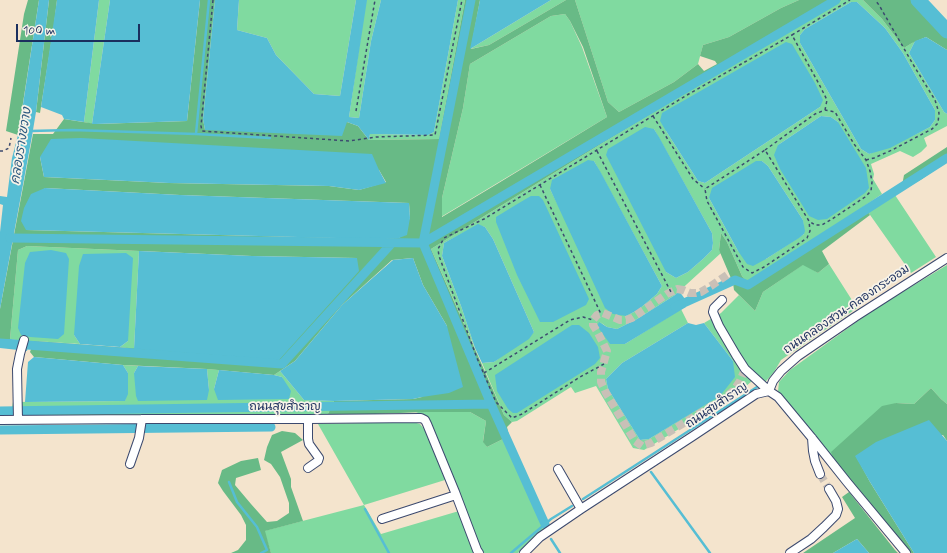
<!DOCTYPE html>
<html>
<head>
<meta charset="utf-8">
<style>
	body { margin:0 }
	#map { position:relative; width:947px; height:553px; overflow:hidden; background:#f4e4cd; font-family:Mynerve,sans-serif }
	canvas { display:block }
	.scale { position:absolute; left:16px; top:24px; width:124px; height:18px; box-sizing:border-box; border:2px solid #1b2f5e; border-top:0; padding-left:5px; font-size:12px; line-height:14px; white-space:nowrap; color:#1b2f5e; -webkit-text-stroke:3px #f7f3e8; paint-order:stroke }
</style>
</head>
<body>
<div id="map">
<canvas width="947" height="553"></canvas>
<div class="scale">100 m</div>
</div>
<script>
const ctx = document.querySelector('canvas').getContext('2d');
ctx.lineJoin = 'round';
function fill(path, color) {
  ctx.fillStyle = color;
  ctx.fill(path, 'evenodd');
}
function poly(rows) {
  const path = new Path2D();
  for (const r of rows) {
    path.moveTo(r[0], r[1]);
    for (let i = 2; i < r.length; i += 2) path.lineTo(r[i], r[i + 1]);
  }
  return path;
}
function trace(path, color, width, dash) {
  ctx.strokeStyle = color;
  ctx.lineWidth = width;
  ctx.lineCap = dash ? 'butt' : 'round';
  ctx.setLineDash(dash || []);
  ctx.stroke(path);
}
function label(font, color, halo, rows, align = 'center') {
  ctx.font = font + ' Mynerve,"Playpen Sans Thai",sans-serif';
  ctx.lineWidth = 3.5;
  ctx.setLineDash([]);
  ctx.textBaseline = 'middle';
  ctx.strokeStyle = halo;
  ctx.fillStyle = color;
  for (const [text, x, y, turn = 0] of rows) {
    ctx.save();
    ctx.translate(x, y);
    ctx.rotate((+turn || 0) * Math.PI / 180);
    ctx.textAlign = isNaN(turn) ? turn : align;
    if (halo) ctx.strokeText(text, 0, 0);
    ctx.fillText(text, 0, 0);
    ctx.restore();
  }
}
fill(poly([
	[99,0,110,0,92,124,84,122],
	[239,0,356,0,340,96,314,94,276,55,267,38,237,30],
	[366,0,381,0,371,41,359,118,349,117],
	[458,0,465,0,439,139,369,140,370,134,428,135,434,132],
	[551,0,566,0,489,45,470,49],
	[575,0,799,0,781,8,729,37,703,45,698,64,674,82,619,112,608,102],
	[842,0,863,0,882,19,904,48,915,41,909,53,944,112,947,114,947,126,924,138,927,146,921,152,913,157,900,151,871,164,874,174,873,179,882,194,816,239,746,282,742,276,727,242,721,233,719,250,721,253,675,295,637,319,617,329,607,327,600,322,625,344,681,309,688,323,622,363,606,379,608,389,640,440,649,439,719,396,733,361,704,323,721,313,739,295,755,311,763,292,804,264,818,273,829,264,857,308,781,360,774,372,760,388,752,381,737,394,644,450,633,448,596,386,575,393,571,387,517,421,512,422,504,415,482,363,494,362,534,332,493,239,485,227,478,225,444,243,442,256,461,306,475,348,431,249,609,139],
	[851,2,857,2,885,28,903,53,935,110,935,120,930,127,912,136,869,154,861,149,800,43,800,35,805,29],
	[820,107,705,183,698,181,666,131],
	[821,116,831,117,838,122,778,145],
	[654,129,712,233,713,243,712,250,703,259,688,272,676,278,666,272],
	[594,161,662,286,657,294,638,310,626,316,557,203,550,189],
	[762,161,768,166,803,220,804,234,766,259,738,251,709,198],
	[565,14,570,21,582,47,607,117,441,217,442,198,463,108,470,64,551,16],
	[895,195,936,257,911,273,868,212],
	[27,246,139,251,134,349,120,347,128,341,74,335,80,344,34,341,28,342,10,339,18,250],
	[947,265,947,404,941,399,931,388,914,404,896,403,834,461,778,391,779,382,790,370,873,310],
	[123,365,138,366,134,373,209,390,207,369,219,370,214,389,289,399,282,377,274,375,280,371,304,400,334,401,327,416,0,415,0,407,12,407,13,402,125,401,128,373],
	[416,412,470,412,486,421,483,441,487,447,509,436,548,527,518,553,484,553,480,548,434,430,427,417],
	[413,422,420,424,426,431,445,480,364,505,381,534,459,511,475,553,271,553,264,531,364,505,318,424]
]), '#80daa0');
fill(poly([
	[28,0,39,0,18,135,6,131,24,14],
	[49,0,57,0,54,25,40,113,36,112],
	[200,0,215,0,203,119,205,130,347,122,358,126,369,140,439,139,465,0,480,0,471,49,489,45,566,0,575,0,608,102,619,112,674,82,698,64,704,71,717,64,715,61,700,56,703,45,729,37,781,8,799,0,842,0,609,139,431,249,504,415,512,422,507,427,509,436,487,447,483,442,486,421,470,412,424,412,327,416,334,401,413,399,422,397,447,326,423,285,413,258,392,260,342,305,295,361,274,375,207,369,123,365,34,357,30,352,34,341,279,359,357,258,252,256,27,246,18,250,10,339,0,339,0,309,33,134,53,134,64,119,96,124,187,121],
	[565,14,570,21,583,47,607,117,497,184,442,217,442,198,463,108,470,64,551,16],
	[40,157,379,170,386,182,359,190,329,186,169,183,44,177],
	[45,188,180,195,409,203,410,218,399,238,375,239,26,230],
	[863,0,913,0,938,25,947,36,947,50,926,37,912,43,904,48,882,19],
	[947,147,947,161,922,179,901,191,904,175],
	[868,212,870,215,822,251,829,264,818,273,803,265,763,292,755,311,734,290,733,283,719,250,721,233,727,242,742,276,750,287],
	[931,388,941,399,947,404,947,441,943,435,856,456,870,482,914,553,911,553,834,461,831,452,882,406,896,403,914,404],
	[282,431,295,433,303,440,281,452,291,479,291,487,303,521,265,531,271,553,231,553,238,550,246,540,246,525,241,515,223,491,218,483,222,470,241,461,258,458,261,470,236,478,235,485,251,504,267,522,277,521,289,513,289,503,280,477,271,464,264,460,267,447,272,435],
	[849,492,895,550,898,553,869,553,857,539,833,553,803,553,855,518,842,497]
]), '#68ba86');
fill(poly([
	[39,0,49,0,36,112,32,136,0,309,0,232,3,205,0,204,0,196,7,197,12,158,18,135,23,104],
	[57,0,99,0,84,122,64,119,62,115,41,107],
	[110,0,200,0,187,121,96,124,92,124],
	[215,0,239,0,237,30,267,38,276,55,314,94,340,96,356,0,367,0,349,117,359,118,371,41,381,0,458,0,434,132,428,135,370,134,369,140,358,126,347,122,342,136,205,130,203,119],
	[480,0,551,0,470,49],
	[851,2,857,2,885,28,903,53,935,110,935,120,930,127,890,148,869,154,861,149,800,43,800,35,805,29],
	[926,37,947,50,947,114,944,112,909,53,915,41],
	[786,42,792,44,815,83,823,100,820,107,705,183,698,181,666,131,660,121,662,113],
	[821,116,831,117,838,122,866,168,869,188,865,193,827,219,818,220,809,216,780,169,774,155,778,145],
	[645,127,654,129,659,137,712,233,713,243,712,250,703,259,688,272,676,278,666,272,606,155,608,149],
	[81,138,372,154,379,170,386,183,359,190,329,186,169,183,44,177,40,157,51,139],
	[588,160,594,161,600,171,662,286,657,294,638,310,626,316,613,314,605,308,550,189,552,180],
	[756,161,762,161,768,166,803,220,805,231,804,234,799,238,766,259,753,266,747,264,738,251,709,198,712,188],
	[45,188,180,195,409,203,410,218,407,235,399,238,375,239,26,230,21,221,24,208,31,194],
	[531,196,539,196,543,200,589,299,586,305,553,322,540,322,517,275,496,222,496,217,519,203],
	[478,224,485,227,493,239,534,332,529,339,494,362,482,363,475,348,461,306,442,256,444,243],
	[51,250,66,253,69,259,64,334,58,339,30,337,21,335,18,328,25,263,30,252],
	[139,251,252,256,357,258,359,271,279,360,134,349],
	[126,253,133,258,128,341,120,347,80,344,74,335,79,266,83,254],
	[413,258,423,285,447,326,463,387,449,393,422,397,413,399,334,401,304,400,280,371,295,361,342,305,393,260],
	[679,291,685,299,686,307,625,344,610,344,597,326,599,322,607,327,617,329,637,319,675,295],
	[688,323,696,325,704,323,733,361,735,377,720,396,649,439,640,440,608,389,606,379,622,363],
	[572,325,579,325,589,333,598,347,600,358,595,364,517,413,513,413,508,409,497,391,495,375],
	[0,339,10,339,28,342,27,351,0,348],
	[34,357,123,365,128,373,128,394,125,401,25,402,28,362],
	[138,366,207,369,209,390,207,400,138,401,136,396,134,373],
	[219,370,274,375,282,377,291,391,289,399,218,400,214,389],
	[929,420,947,441,947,553,914,553,870,482,855,456,876,442],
	[857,539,869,553,833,553]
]), '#56bed4');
trace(poly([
	[30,131,72,130,196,134,270,138],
	[196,134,209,0],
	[651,472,710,553],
	[229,482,237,502,257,527,267,550,261,553],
	[583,499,757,387],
	[365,509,389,553],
	[551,539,560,553],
	[511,553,551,519,572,506]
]), '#56bed4', 2.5);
trace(poly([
	[471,0,423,243,491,404,545,524],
	[10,238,423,243,836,0],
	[675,307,735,280,748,285,947,158],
	[0,343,282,364,392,243],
	[0,411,491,404],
	[0,430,271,427]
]), '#56bed4', 9);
trace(poly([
	[918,0,947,31]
]), '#56bed4', 15);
trace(poly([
	[727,275,711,286,701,292,696,293,690,293,683,290,677,289,667,294,632,318,626,320,620,320,603,313,597,315,593,320,593,325,598,333,607,351,601,372,601,382,606,393,635,441,642,446,651,443,725,398,734,390,740,381,745,369],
	[820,474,829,489]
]), '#c9c0b7', 8, [8, 4]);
const minor = poly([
	[722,300,714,308,713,312,719,326,736,355,745,369,769,391,773,381,781,371,798,356,855,317,947,258],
	[308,419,308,439,309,444,319,458,318,461,308,468],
	[0,420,142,419,308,419,421,418,425,420,427,424,455,492,477,550,479,553],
	[18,420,17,369,20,354,24,340],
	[812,438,813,451,815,461,820,474],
	[130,464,139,438,142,419],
	[558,469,581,509],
	[382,519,456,495],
	[524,553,540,537,581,509,693,436,756,394,769,391,778,397,812,438,847,482,906,553],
	[790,553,811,539,824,527,836,515,838,509,836,501,829,489]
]);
trace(minor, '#3c4a6f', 10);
trace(poly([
	[213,0,201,126,202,131,349,141,376,137,435,135,462,0],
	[825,110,827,100,819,84,792,35,850,0],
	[356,111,375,0],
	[653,116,693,179,705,189],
	[765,150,815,114,825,110,835,112,854,144,866,160,870,171,872,182,871,191,865,197,832,219,822,225,815,225,809,221,765,150,705,189,707,201,743,267,752,273,764,267,807,238,810,231,809,221],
	[0,151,3,151,9,148,11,138],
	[597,151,671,292],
	[866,160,874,158,892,150,932,129,938,123,939,113,935,100,914,66,879,5,875,0],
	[540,185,601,314],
	[604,364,580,377,522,414,512,418,496,402,477,358,439,256,438,249,444,238,484,219,687,95,792,35],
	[484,373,570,320,583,317,593,320]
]), '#3c4a6f', 1.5, [3, 3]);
trace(minor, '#fff', 8);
label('12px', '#1b2f5e', '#f7f3e8', [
	["ถนนคลองสวน-คลองกระออม",847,310,-34],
	["ถนนสุขสำราญ",717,406,-34],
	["ถนนสุขสำราญ",285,407]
]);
label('italic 13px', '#2d5a81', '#f7f3e8', [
	["คลองรางขวาง",22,146,-81]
]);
</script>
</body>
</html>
